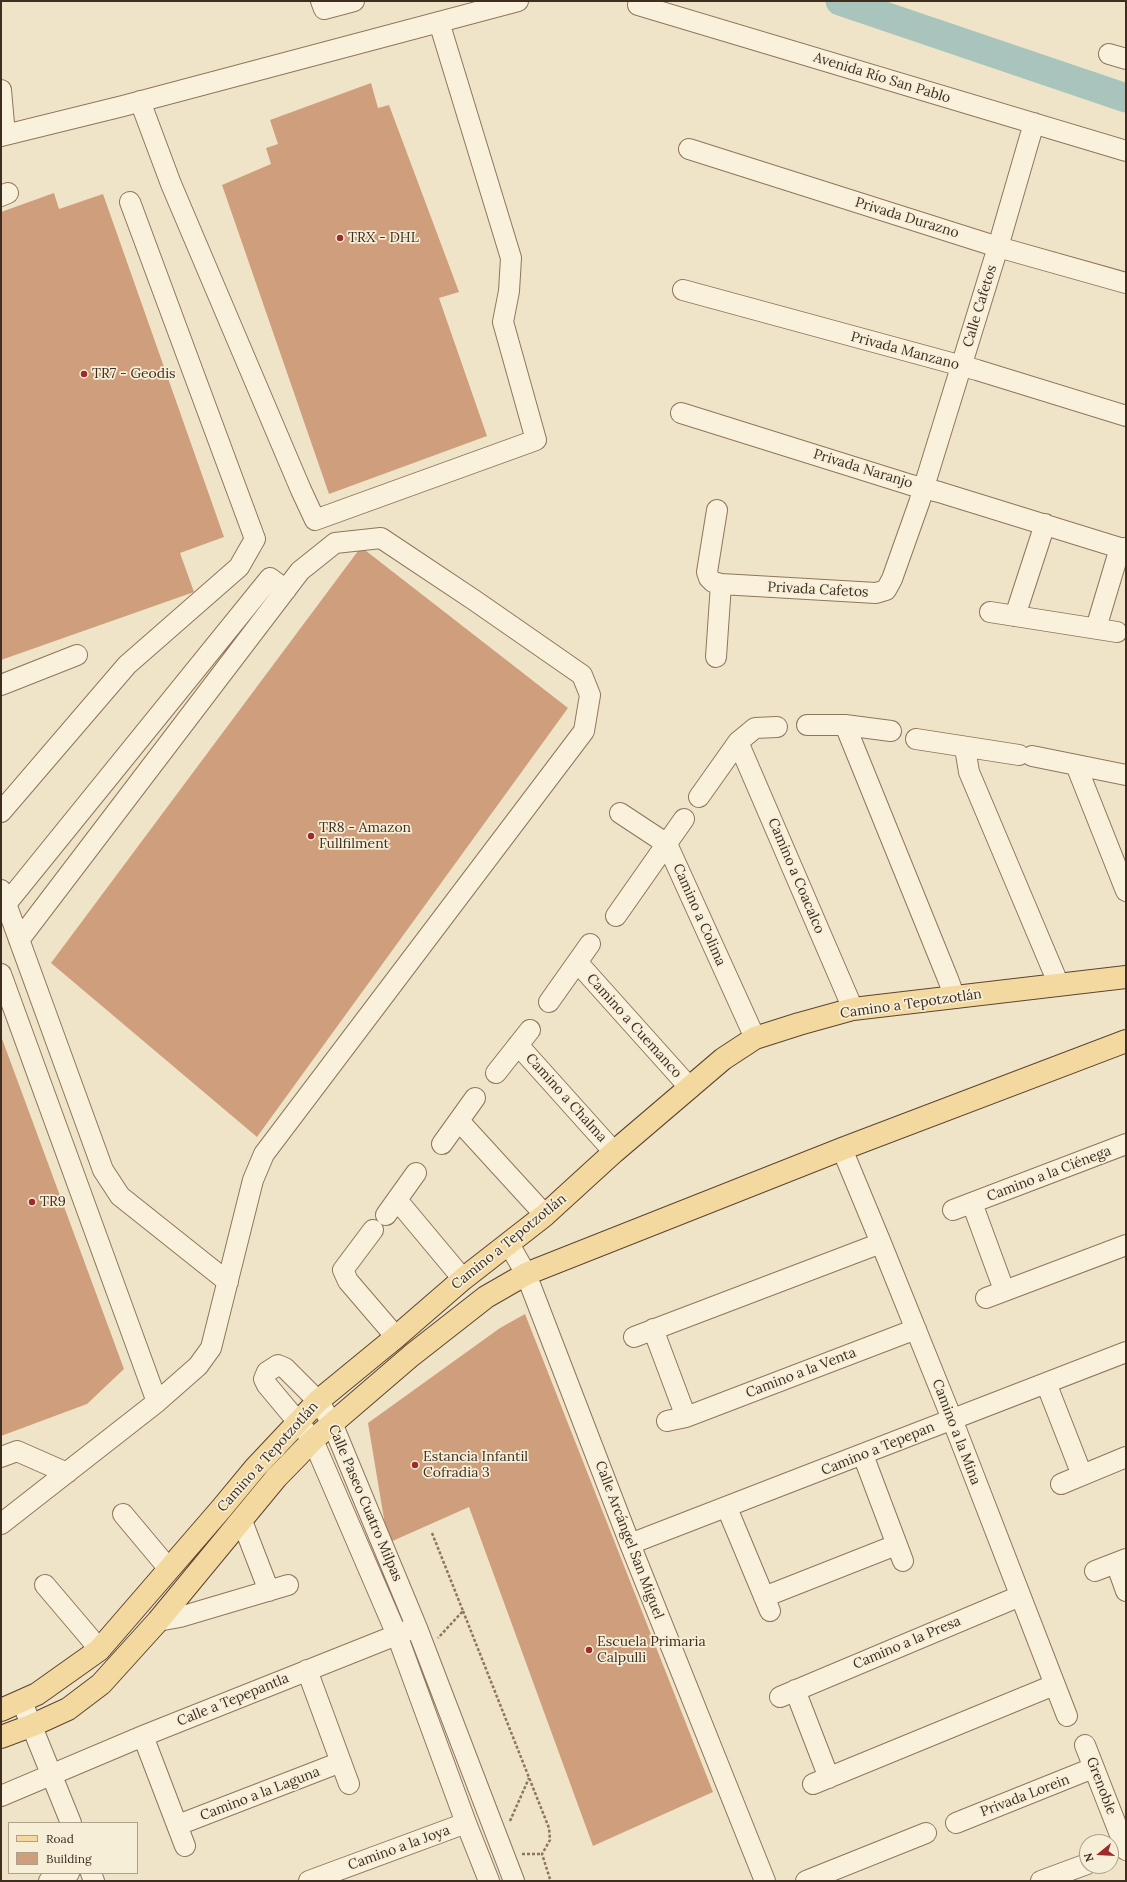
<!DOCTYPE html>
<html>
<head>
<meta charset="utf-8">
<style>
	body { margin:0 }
	#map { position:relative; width:1127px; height:1882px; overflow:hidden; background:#f0e4c8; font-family:Lora,serif }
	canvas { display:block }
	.frame { position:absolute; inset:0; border:2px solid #3d2e20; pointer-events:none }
	.legend { position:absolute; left:8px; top:1822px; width:130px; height:52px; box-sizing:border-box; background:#f7eed8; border:1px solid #ada18e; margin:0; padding:5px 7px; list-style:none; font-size:12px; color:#3d2e20 }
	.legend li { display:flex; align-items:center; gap:8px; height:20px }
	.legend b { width:20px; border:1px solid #ada18e }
	.north { position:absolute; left:1079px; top:1834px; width:40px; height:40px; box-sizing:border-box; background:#f7eed8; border:1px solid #ada18e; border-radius:50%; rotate:252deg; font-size:11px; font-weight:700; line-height:16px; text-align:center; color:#3d2e20 }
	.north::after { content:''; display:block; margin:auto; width:14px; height:18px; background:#9e2a2b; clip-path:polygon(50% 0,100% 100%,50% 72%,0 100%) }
</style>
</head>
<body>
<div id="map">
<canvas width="1127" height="1882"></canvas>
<div class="frame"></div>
<ul class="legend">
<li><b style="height:5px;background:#f3d9a0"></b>Road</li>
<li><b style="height:11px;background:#cf9f7d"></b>Building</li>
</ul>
<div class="north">N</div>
</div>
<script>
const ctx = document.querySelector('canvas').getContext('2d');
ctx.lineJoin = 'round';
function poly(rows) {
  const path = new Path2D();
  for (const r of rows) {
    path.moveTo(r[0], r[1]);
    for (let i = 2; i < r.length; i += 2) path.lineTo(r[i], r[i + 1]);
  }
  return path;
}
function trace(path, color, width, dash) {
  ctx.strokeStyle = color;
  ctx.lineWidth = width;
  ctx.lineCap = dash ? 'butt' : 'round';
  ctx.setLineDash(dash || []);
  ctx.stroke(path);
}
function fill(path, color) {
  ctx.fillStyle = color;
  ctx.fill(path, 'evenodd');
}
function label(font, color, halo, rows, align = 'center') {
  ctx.font = font + ' Lora,serif';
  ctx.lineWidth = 3.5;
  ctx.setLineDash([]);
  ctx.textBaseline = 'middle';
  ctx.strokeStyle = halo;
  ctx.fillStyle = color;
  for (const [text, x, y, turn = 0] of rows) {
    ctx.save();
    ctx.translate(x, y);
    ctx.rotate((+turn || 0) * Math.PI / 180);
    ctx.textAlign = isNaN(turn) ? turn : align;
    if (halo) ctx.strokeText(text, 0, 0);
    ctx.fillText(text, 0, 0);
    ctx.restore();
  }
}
trace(poly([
	[840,1,1126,98]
]), '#a9c4bc', 29);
fill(poly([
	[371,83,378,108,389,105,459,292,439,298,487,436,329,494,222,185,271,164,266,148,278,144,270,120],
	[54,193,59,209,103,194,224,537,180,553,194,592,1,660,1,212],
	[361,547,568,708,257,1137,51,963],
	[1,1036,124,1369,87,1404,1,1436],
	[525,1314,713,1792,593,1846,469,1507,388,1543,368,1423,500,1328]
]), '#cf9f7d');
const minor = poly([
	[321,1,324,9,354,1],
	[638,5,1126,151],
	[1109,54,1126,59],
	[1,90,5,135],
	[140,101,171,184,301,490,315,520,536,440,503,322,509,291,511,258,439,22],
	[1,136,123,106,518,1],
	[689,149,998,247,1126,283],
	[1,196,8,193],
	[683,290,977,370,1126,416],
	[681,413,911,485,939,492,1120,548,1126,548],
	[717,510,707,572,709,578,713,582,721,584,876,593,886,590,892,579,919,503,998,247,1034,123],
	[990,612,1117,632],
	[1015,616,1045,524],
	[1096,628,1120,548],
	[716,657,721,584],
	[1,685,77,655],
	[807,725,845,725,891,731],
	[845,725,948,979,955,998],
	[916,739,1019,755],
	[738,742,853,1009],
	[965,748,969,772,1059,985],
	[1032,756,1126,775],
	[1076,765,1126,891],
	[699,797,738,742,755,728,777,727],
	[1,812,127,665,239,567,255,539,130,202],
	[620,813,667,844,755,1038],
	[1,890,103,1170,120,1196,228,1282],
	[6,904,270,578,286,590],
	[616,916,684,819],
	[578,963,690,1088],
	[1,974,157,1402],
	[549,1002,590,944],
	[518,1045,614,1152],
	[496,1073,530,1030],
	[460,1122,545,1215],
	[442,1144,475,1098],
	[842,1149,881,1243,952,1419,1067,1716],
	[397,1200,463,1279],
	[972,1203,1004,1290],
	[953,1210,1126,1144],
	[386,1215,416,1173],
	[373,1230,343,1270,348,1281,396,1337],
	[509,1244,526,1274,630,1544,765,1881],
	[986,1298,1126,1245],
	[653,1329,686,1417],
	[634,1337,881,1243],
	[1046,1383,1082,1475],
	[667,1421,686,1417,916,1329],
	[863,1455,903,1561],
	[1,1457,17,1451,67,1473],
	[1061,1484,1126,1457],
	[727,1508,770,1611],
	[123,1514,169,1569],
	[242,1521,269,1591],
	[1,1524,157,1402,198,1366,211,1348,253,1180,264,1154,584,731,590,695,582,675,474,600,381,538,335,543,300,571,19,940],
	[630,1544,1126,1352],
	[1116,1563,1126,1591],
	[1095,1571,1126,1559],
	[45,1585,90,1638,99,1650],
	[764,1597,896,1545],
	[158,1621,180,1617,288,1585],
	[307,1670,349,1784],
	[795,1690,829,1778],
	[780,1697,1020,1596],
	[22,1702,71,1823],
	[143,1736,185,1846],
	[1085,1745,1126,1850],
	[813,1784,1054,1685],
	[1,1796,143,1736,409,1630],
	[956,1823,1093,1768],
	[178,1825,341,1762],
	[91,1873,94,1881],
	[49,1881,69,1873],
	[309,1881,466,1823],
	[489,1881,466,1823,397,1635,313,1440,267,1385,264,1379,267,1372,278,1365,285,1368,318,1401,332,1423,417,1628,514,1881],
	[806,1881,926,1833],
	[1041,1881,1087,1864]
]);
const major = poly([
	[1,1710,37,1694,99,1650,221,1509,255,1468,318,1401,396,1337,463,1279,545,1215,614,1152,723,1059,755,1038,799,1024,853,1009,1126,977],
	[1,1737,33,1725,68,1709,101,1684,158,1621,276,1478,313,1440,412,1355,486,1297,526,1274,842,1149,1126,1041]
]);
trace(minor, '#8d765c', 22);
trace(major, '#5b4430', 24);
trace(poly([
	[432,1533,463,1611,438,1638],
	[463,1611,549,1828,550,1840,542,1854,550,1879],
	[510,1821,529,1778],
	[522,1854,542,1854]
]), '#8d765c', 2.5, [3, 2]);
trace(minor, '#faf1dc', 20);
trace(major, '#f3d9a0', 22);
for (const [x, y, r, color] of [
	[340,238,4,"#9e2a2b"],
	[84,374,4,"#9e2a2b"],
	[311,836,4,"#9e2a2b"],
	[32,1202,4,"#9e2a2b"],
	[415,1465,4,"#9e2a2b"],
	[589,1650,4,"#9e2a2b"]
]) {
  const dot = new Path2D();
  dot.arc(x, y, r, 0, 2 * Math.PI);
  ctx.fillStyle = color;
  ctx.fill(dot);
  trace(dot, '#f7eed8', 1.5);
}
label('14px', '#3d2e20', '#f7eed8', [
	["Avenida Río San Pablo",882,78,17],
	["Privada Durazno",907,218,17],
	["Calle Cafetos",980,306,-73],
	["Privada Manzano",905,351,15],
	["Privada Naranjo",863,469,17],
	["Privada Cafetos",818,590,3],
	["Camino a Coacalco",796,876,67],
	["Camino a Colima",699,915,66],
	["Camino a Tepotzotlán",911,1004,-8],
	["Camino a Cuemanco",634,1026,48],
	["Camino a Chalma",566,1098,48],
	["Camino a la Ciénega",1049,1174,-21],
	["Camino a Tepotzotlán",509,1242,-39],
	["Camino a la Venta",801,1373,-21],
	["Camino a la Mina",956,1432,69],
	["Camino a Tepepan",878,1449,-22],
	["Camino a Tepotzotlán",268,1457,-48],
	["Calle Paseo Cuatro Milpas",365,1503,67],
	["Calle Arcángel San Miguel",629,1540,69],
	["Camino a la Presa",907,1643,-23],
	["Calle a Tepepantla",233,1700,-22],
	["Grenoble",1101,1786,69],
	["Camino a la Laguna",260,1794,-21],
	["Privada Lorein",1025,1796,-21],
	["Camino a la Joya",399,1848,-20]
]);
label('14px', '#3d2e20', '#f7eed8', [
	["TRX - DHL",348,238],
	["TR7 - Geodis",92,374],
	["TR8 - Amazon",319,828],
	["Fullfilment",319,844],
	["TR9",40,1202],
	["Estancia Infantil",423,1457],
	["Cofradia 3",423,1473],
	["Escuela Primaria",597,1642],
	["Calpulli",597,1658]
], 'left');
</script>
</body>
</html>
